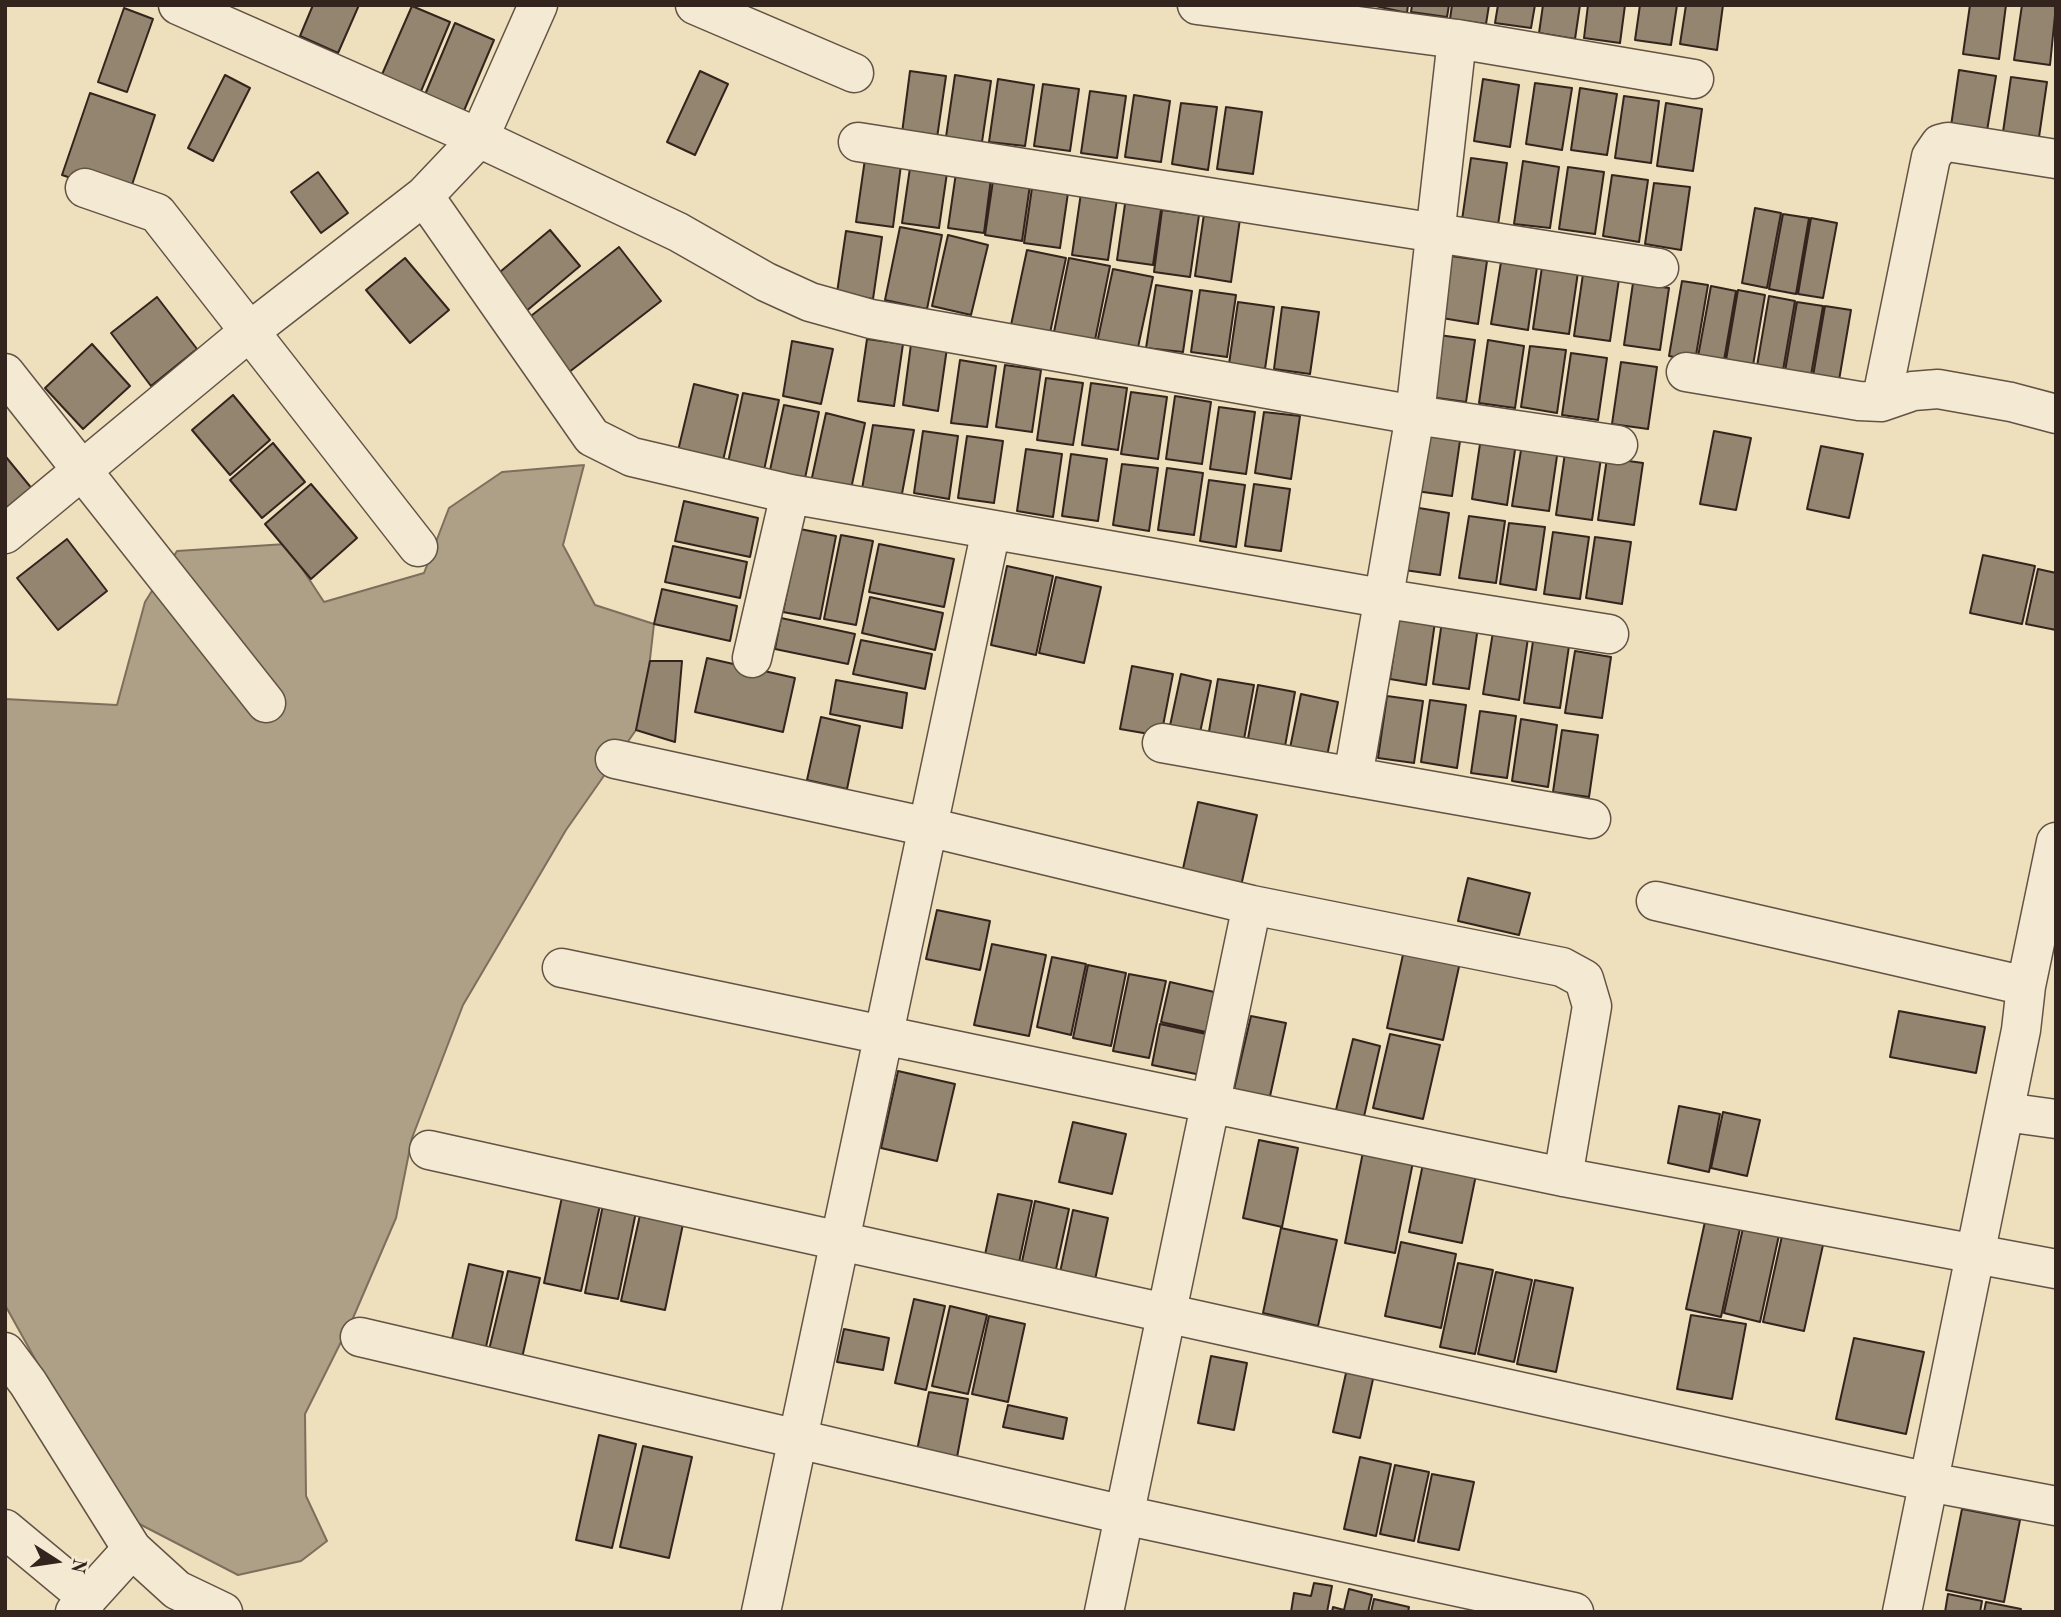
<!DOCTYPE html>
<html>
<head>
<meta charset="utf-8">
<style>
	body { margin:0 }
	#map { position:relative; width:2061px; height:1617px; overflow:hidden; background:#eedfbd; font-family:"Old Standard TT",serif }
	canvas { display:block }
	.frame { position:absolute; inset:0; border:7px solid #33241d; pointer-events:none }
	.north { position:absolute; left:21px; top:1526px; width:70px; height:70px; -webkit-text-stroke:5px #f4ead4; paint-order:stroke; rotate:102deg; font-size:19px; font-weight:700; line-height:28px; text-align:center; color:#33241d }
	.north::after { content:''; display:block; margin:auto; width:24px; height:32px; background:#33241d; clip-path:polygon(50% 0,100% 100%,50% 72%,0 100%) }
</style>
</head>
<body>
<div id="map">
<canvas width="2061" height="1617"></canvas>
<div class="frame"></div>
<div class="north">N</div>
</div>
<script>
const ctx = document.querySelector('canvas').getContext('2d');
ctx.lineJoin = 'round';
function fill(path, color) {
  ctx.fillStyle = color;
  ctx.fill(path, 'evenodd');
}
function poly(rows) {
  const path = new Path2D();
  for (const r of rows) {
    path.moveTo(r[0], r[1]);
    for (let i = 2; i < r.length; i += 2) path.lineTo(r[i], r[i + 1]);
  }
  return path;
}
function trace(path, color, width, dash) {
  ctx.strokeStyle = color;
  ctx.lineWidth = width;
  ctx.lineCap = dash ? 'butt' : 'round';
  ctx.setLineDash(dash || []);
  ctx.stroke(path);
}
const water = poly([
	[584,465,563,545,595,605,654,624,643,720,566,830,463,1005,412,1138,396,1218,353,1318,305,1414,306,1496,327,1541,301,1561,238,1575,122,1515,5,1305,5,699,117,705,145,602,177,551,286,544,324,602,424,573,449,508,502,472,584,465]
]);
fill(water, '#ae9f87');
trace(water, '#7d6e5d', 2);
const building = poly([
	[313,5,359,5,338,53,300,36,313,5],
	[1371,5,1408,5,1407,13,1371,5],
	[1412,5,1449,5,1447,17,1411,12,1412,5],
	[1452,5,1489,5,1486,24,1450,19,1452,5],
	[1498,5,1535,5,1531,28,1495,23,1498,5],
	[1543,5,1580,5,1575,39,1539,33,1543,5],
	[1588,5,1625,5,1620,43,1584,38,1588,5],
	[1640,5,1677,5,1671,45,1635,40,1640,5],
	[1686,5,1723,5,1717,50,1680,44,1686,5],
	[1970,5,2006,5,1999,59,1963,54,1970,5],
	[2022,5,2056,5,2050,65,2014,60,2022,5],
	[412,6,450,22,419,96,380,79,412,6],
	[124,8,153,19,127,92,98,82,124,8],
	[455,23,494,40,463,113,424,97,455,23],
	[1959,70,1996,76,1986,137,1950,133,1959,70],
	[700,71,728,84,695,155,667,142,700,71],
	[910,71,946,76,937,138,902,133,910,71],
	[225,75,250,88,213,161,188,148,225,75],
	[955,75,991,81,982,142,946,137,955,75],
	[2011,77,2047,82,2038,144,2002,139,2011,77],
	[998,79,1034,85,1025,146,989,142,998,79],
	[1483,79,1519,85,1510,147,1474,141,1483,79],
	[1535,83,1572,88,1562,150,1526,144,1535,83],
	[1043,84,1079,89,1070,151,1034,146,1043,84],
	[1580,88,1617,94,1607,155,1571,150,1580,88],
	[1090,91,1126,96,1117,158,1081,153,1090,91],
	[90,93,155,115,128,197,62,175,90,93],
	[1134,95,1170,101,1161,162,1125,157,1134,95],
	[1624,96,1659,101,1651,163,1615,158,1624,96],
	[1181,103,1217,107,1208,170,1172,164,1181,103],
	[1666,103,1702,109,1693,171,1657,166,1666,103],
	[1226,107,1262,112,1253,174,1217,169,1226,107],
	[1471,158,1507,163,1498,225,1462,220,1471,158],
	[865,159,901,165,893,227,856,222,865,159],
	[911,161,948,166,939,228,902,223,911,161],
	[1523,161,1559,167,1550,228,1514,224,1523,161],
	[957,166,992,171,984,233,948,228,957,166],
	[1568,167,1604,172,1595,234,1559,229,1568,167],
	[318,172,348,213,321,233,291,192,318,172],
	[994,174,1031,178,1022,241,985,235,994,174],
	[1612,175,1648,180,1639,242,1603,236,1612,175],
	[1033,181,1069,186,1060,248,1024,243,1033,181],
	[1654,183,1690,187,1681,250,1645,244,1654,183],
	[1081,193,1117,199,1108,260,1072,255,1081,193],
	[1126,197,1162,203,1153,265,1117,260,1126,197],
	[1755,208,1781,213,1767,288,1742,283,1755,208],
	[1162,210,1199,215,1190,277,1154,272,1162,210],
	[1204,214,1240,219,1231,282,1195,276,1204,214],
	[1783,214,1809,218,1796,294,1769,289,1783,214],
	[1811,218,1837,223,1823,298,1798,294,1811,218],
	[900,227,942,235,927,309,885,300,900,227],
	[550,230,580,266,524,313,494,277,550,230],
	[846,231,882,237,873,299,837,293,846,231],
	[948,235,988,245,971,315,932,306,948,235],
	[619,247,661,301,564,376,522,323,619,247],
	[1027,250,1066,258,1050,333,1011,325,1027,250],
	[1451,256,1487,261,1478,324,1442,318,1451,256],
	[405,258,449,310,410,343,366,290,405,258],
	[1069,258,1110,266,1095,340,1054,332,1069,258],
	[1501,262,1537,267,1528,330,1491,324,1501,262],
	[1542,267,1578,272,1569,334,1533,329,1542,267],
	[1113,269,1153,277,1137,352,1097,343,1113,269],
	[1583,274,1619,279,1610,341,1574,336,1583,274],
	[1682,281,1708,285,1695,361,1669,356,1682,281],
	[1633,283,1669,288,1660,350,1624,345,1633,283],
	[1156,285,1192,291,1183,352,1146,348,1156,285],
	[1711,286,1736,291,1723,366,1697,362,1711,286],
	[1200,290,1236,295,1227,357,1191,352,1200,290],
	[1738,290,1765,295,1752,371,1725,366,1738,290],
	[1769,296,1795,301,1782,376,1756,372,1769,296],
	[157,297,197,349,151,386,111,333,157,297],
	[1238,302,1274,307,1265,369,1229,364,1238,302],
	[1797,302,1823,306,1810,381,1784,377,1797,302],
	[1825,306,1851,310,1838,386,1812,382,1825,306],
	[1282,307,1319,312,1310,374,1274,369,1282,307],
	[1439,335,1475,340,1466,402,1430,397,1439,335],
	[867,339,903,344,894,406,858,401,867,339],
	[1488,340,1524,346,1515,408,1479,403,1488,340],
	[792,341,833,349,821,404,783,396,792,341],
	[92,344,130,386,83,429,45,388,92,344],
	[911,344,947,348,938,411,903,405,911,344],
	[1530,346,1566,350,1557,413,1521,407,1530,346],
	[1571,353,1607,358,1598,420,1562,415,1571,353],
	[960,360,996,366,987,427,951,423,960,360],
	[1621,362,1657,367,1648,429,1612,424,1621,362],
	[1005,365,1041,370,1032,432,996,427,1005,365],
	[1046,378,1083,383,1073,445,1037,440,1046,378],
	[1091,383,1127,388,1118,450,1082,445,1091,383],
	[694,384,738,395,722,465,677,455,694,384],
	[1131,392,1167,397,1158,459,1121,454,1131,392],
	[743,393,779,400,763,475,727,467,743,393],
	[233,395,270,440,230,475,192,430,233,395],
	[1175,396,1211,402,1202,464,1166,459,1175,396],
	[784,405,819,412,804,483,769,475,784,405],
	[1219,407,1255,412,1246,474,1210,469,1219,407],
	[1264,412,1300,416,1291,479,1255,473,1264,412],
	[826,413,865,423,851,489,811,482,826,413],
	[873,425,914,430,901,499,862,489,873,425],
	[1425,429,1461,434,1452,496,1416,491,1425,429],
	[923,431,958,436,949,499,914,493,923,431],
	[1714,431,1751,438,1736,510,1700,504,1714,431],
	[967,436,1003,441,994,503,958,498,967,436],
	[1481,437,1516,443,1507,505,1472,499,1481,437],
	[273,443,305,482,262,518,230,480,273,443],
	[1522,444,1558,449,1549,511,1512,506,1522,444],
	[1821,446,1863,454,1849,518,1807,509,1821,446],
	[1026,449,1062,454,1053,517,1017,511,1026,449],
	[1565,453,1601,458,1592,520,1556,515,1565,453],
	[1071,454,1107,459,1098,521,1062,516,1071,454],
	[6,457,33,490,5,513,5,458,6,457],
	[1607,458,1643,463,1634,525,1598,520,1607,458],
	[1122,464,1158,468,1149,531,1113,525,1122,464],
	[1167,468,1203,473,1194,535,1158,530,1167,468],
	[1209,480,1245,485,1236,547,1200,541,1209,480],
	[311,484,357,538,311,579,265,524,311,484],
	[1254,484,1290,489,1281,551,1245,546,1254,484],
	[684,501,758,518,750,557,675,541,684,501],
	[1413,507,1449,513,1440,575,1404,570,1413,507],
	[1469,516,1505,521,1496,583,1459,578,1469,516],
	[1509,523,1545,527,1536,590,1500,584,1509,523],
	[800,529,836,536,820,619,783,612,800,529],
	[1553,532,1589,537,1580,599,1544,594,1553,532],
	[841,535,873,541,856,625,824,619,841,535],
	[1595,537,1631,542,1622,604,1586,598,1595,537],
	[67,539,107,591,58,630,17,578,67,539],
	[879,544,954,559,944,607,869,592,879,544],
	[673,546,747,562,740,598,665,582,673,546],
	[1983,555,2035,566,2022,624,1970,613,1983,555],
	[1007,566,1053,576,1036,655,991,645,1007,566],
	[2038,569,2056,573,2056,630,2026,624,2038,569],
	[1056,577,1101,587,1084,663,1039,653,1056,577],
	[662,589,737,606,730,641,654,624,662,589],
	[870,597,943,613,935,650,862,633,870,597],
	[1399,617,1435,622,1426,685,1390,679,1399,617],
	[781,618,855,634,848,664,775,649,781,618],
	[1442,621,1478,627,1469,689,1433,684,1442,621],
	[1493,632,1528,638,1519,700,1483,694,1493,632],
	[861,640,932,654,925,689,853,674,861,640],
	[1533,641,1569,646,1560,708,1524,703,1533,641],
	[1575,651,1611,657,1602,718,1565,713,1575,651],
	[707,658,795,678,783,732,695,712,707,658],
	[650,661,682,661,675,742,636,730,650,661],
	[1132,666,1173,674,1161,736,1120,729,1132,666],
	[1181,674,1211,681,1198,742,1168,735,1181,674],
	[1218,679,1254,685,1242,750,1207,743,1218,679],
	[836,680,907,693,902,728,830,714,836,680],
	[1258,685,1295,692,1283,757,1246,749,1258,685],
	[1301,694,1338,702,1325,766,1288,758,1301,694],
	[1387,696,1423,701,1414,763,1378,758,1387,696],
	[1430,700,1466,705,1457,768,1421,762,1430,700],
	[1480,711,1516,716,1507,778,1471,773,1480,711],
	[821,717,860,726,847,789,807,780,821,717],
	[1521,719,1557,725,1548,787,1512,781,1521,719],
	[1562,730,1598,735,1589,797,1553,792,1562,730],
	[1198,802,1257,815,1241,886,1182,873,1198,802],
	[1468,878,1530,893,1519,935,1458,921,1468,878],
	[937,910,990,921,980,970,926,959,937,910],
	[992,944,1046,955,1029,1036,974,1025,992,944],
	[1404,950,1460,962,1443,1040,1387,1028,1404,950],
	[1052,957,1086,964,1071,1035,1037,1027,1052,957],
	[1088,965,1126,973,1111,1046,1073,1038,1088,965],
	[1129,974,1166,981,1149,1058,1113,1051,1129,974],
	[1170,982,1223,994,1215,1034,1161,1022,1170,982],
	[1899,1011,1985,1027,1976,1073,1890,1057,1899,1011],
	[1251,1016,1286,1023,1267,1110,1231,1102,1251,1016],
	[1160,1024,1215,1036,1206,1076,1152,1065,1160,1024],
	[1390,1034,1440,1045,1423,1119,1373,1108,1390,1034],
	[1353,1039,1380,1046,1363,1121,1335,1114,1353,1039],
	[898,1071,955,1084,937,1161,881,1148,898,1071],
	[1679,1106,1720,1114,1709,1172,1668,1163,1679,1106],
	[1723,1112,1760,1120,1747,1176,1711,1168,1723,1112],
	[1073,1122,1126,1134,1112,1194,1059,1182,1073,1122],
	[1259,1140,1298,1148,1282,1227,1243,1218,1259,1140],
	[1363,1152,1413,1162,1395,1253,1345,1243,1363,1152],
	[1424,1159,1477,1170,1462,1243,1409,1232,1424,1159],
	[998,1194,1032,1201,1017,1272,983,1264,998,1194],
	[562,1197,600,1205,581,1291,544,1283,562,1197],
	[1035,1201,1069,1209,1054,1278,1020,1271,1035,1201],
	[603,1205,636,1212,618,1299,585,1293,603,1205],
	[1073,1210,1108,1218,1092,1294,1057,1287,1073,1210],
	[640,1215,683,1224,665,1310,621,1301,640,1215],
	[1706,1217,1741,1224,1721,1317,1686,1309,1706,1217],
	[1281,1228,1337,1240,1318,1326,1263,1313,1281,1228],
	[1743,1228,1779,1235,1760,1322,1724,1313,1743,1228],
	[1782,1236,1823,1245,1804,1331,1763,1322,1782,1236],
	[1401,1242,1456,1254,1441,1328,1385,1316,1401,1242],
	[1458,1263,1493,1270,1475,1354,1440,1347,1458,1263],
	[469,1264,503,1272,485,1351,451,1343,469,1264],
	[508,1271,540,1278,522,1358,489,1350,508,1271],
	[1496,1272,1532,1280,1514,1362,1478,1354,1496,1272],
	[1535,1280,1573,1288,1556,1372,1517,1364,1535,1280],
	[914,1299,945,1306,926,1390,895,1383,914,1299],
	[950,1306,987,1315,968,1394,932,1386,950,1306],
	[1691,1315,1746,1324,1732,1399,1677,1389,1691,1315],
	[989,1316,1025,1324,1008,1402,972,1394,989,1316],
	[844,1329,889,1338,883,1370,837,1362,844,1329],
	[1854,1338,1924,1352,1906,1434,1836,1419,1854,1338],
	[1211,1356,1247,1363,1234,1430,1198,1423,1211,1356],
	[1348,1364,1375,1370,1360,1438,1333,1432,1348,1364],
	[929,1392,968,1399,954,1473,914,1465,929,1392],
	[1008,1405,1067,1418,1063,1439,1003,1427,1008,1405],
	[599,1435,636,1444,612,1548,576,1540,599,1435],
	[643,1446,692,1457,669,1558,620,1547,643,1446],
	[1360,1457,1391,1464,1376,1536,1344,1529,1360,1457],
	[1395,1465,1429,1472,1414,1541,1380,1534,1395,1465],
	[1432,1474,1474,1482,1459,1550,1418,1542,1432,1474],
	[1962,1509,2020,1520,2004,1602,1946,1590,1962,1509],
	[1314,1583,1332,1586,1327,1612,1291,1612,1294,1593,1311,1596,1314,1583],
	[1349,1589,1372,1595,1368,1612,1332,1612,1333,1607,1344,1610,1349,1589],
	[1948,1594,1982,1601,1980,1612,1945,1612,1948,1594],
	[1374,1599,1409,1607,1408,1612,1371,1612,1374,1599],
	[1986,1602,2021,1609,2020,1612,1984,1612,1986,1602]
]);
fill(building, '#948570');
trace(building, '#33241d', 2);
const minor = poly([
	[178,5,479,138,678,232,766,282,810,302,871,319,1415,415,1618,445],
	[695,5,854,73],
	[1197,5,1457,39,1694,79],
	[858,142,1659,268],
	[85,188,157,213,418,547],
	[424,196,592,437,632,457,790,494,1381,598,1609,634],
	[1686,372,1859,401,1881,402,1913,391,1938,389,2011,402,2056,414],
	[5,373,266,703],
	[1881,402,1931,157,1940,144,1948,142,2056,159],
	[5,534,250,331,424,196,479,138,538,5],
	[752,658,790,494],
	[1162,743,1591,819],
	[615,759,928,827,1252,905,1562,967,1584,979,1592,1006,1563,1177],
	[1353,777,1415,415,1457,39],
	[1656,901,2026,986],
	[562,968,1563,1177,2056,1269],
	[2005,1112,2056,1119],
	[429,1150,1929,1482,2056,1506],
	[360,1337,1124,1515,1574,1612],
	[5,1529,88,1598],
	[75,1612,132,1549],
	[761,1612,991,530],
	[1104,1612,1252,905],
	[1902,1612,2021,1030,2026,986,2056,842]
]);
const tertiary = poly([
	[5,1352,28,1383,132,1549,177,1590,223,1612]
]);
trace(minor, '#625345', 41);
trace(tertiary, '#625345', 41);
trace(minor, '#f4ead4', 38);
trace(tertiary, '#f4ead4', 38);
</script>
</body>
</html>
